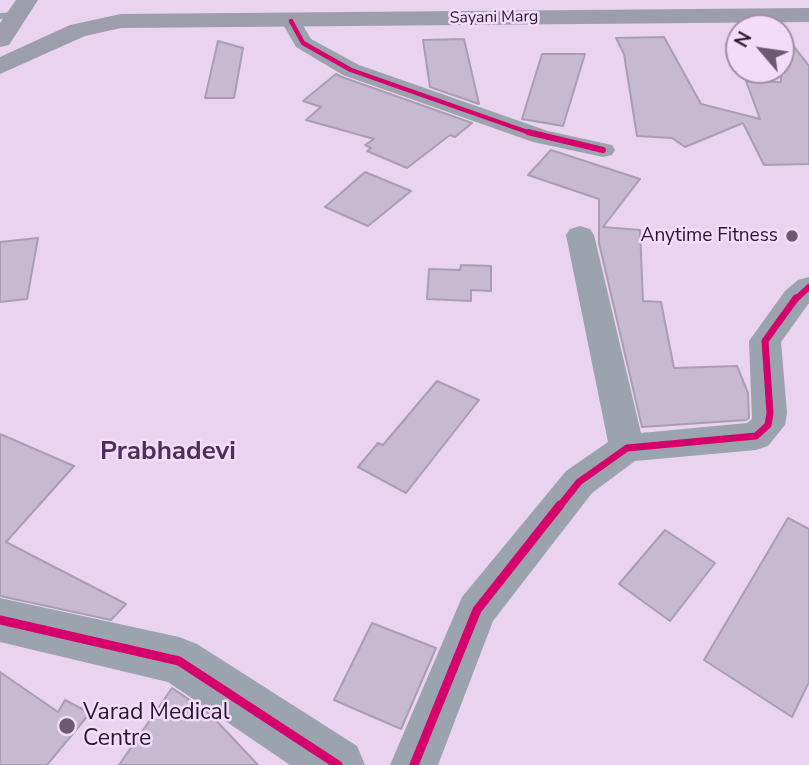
<!DOCTYPE html>
<html>
<head>
<meta charset="utf-8">
<style>
	body { margin:0 }
	#map { position:relative; width:809px; height:765px; overflow:hidden; background:#e9d3ef; font-family:"Nunito Sans",sans-serif }
	canvas { display:block }
	.north { position:absolute; left:725px; top:14px; width:70px; height:70px; box-sizing:border-box; background:#f3dcfa; border:2px solid #a18ea7; border-radius:50%; rotate:299deg; font-size:19px; font-weight:700; line-height:28px; text-align:center; color:#27192b }
	.north::after { content:''; display:block; margin:auto; width:24px; height:32px; background:#6b5a70; clip-path:polygon(50% 0,100% 100%,50% 72%,0 100%) }
</style>
</head>
<body>
<div id="map">
<canvas width="809" height="765"></canvas>
<div class="north">N</div>
</div>
<script>
const ctx = document.querySelector('canvas').getContext('2d');
ctx.lineJoin = 'round';
function fill(path, color) {
  ctx.fillStyle = color;
  ctx.fill(path, 'evenodd');
}
function poly(rows) {
  const path = new Path2D();
  for (const r of rows) {
    path.moveTo(r[0], r[1]);
    for (let i = 2; i < r.length; i += 2) path.lineTo(r[i], r[i + 1]);
  }
  return path;
}
function trace(path, color, width, dash) {
  ctx.strokeStyle = color;
  ctx.lineWidth = width;
  ctx.lineCap = dash ? 'butt' : 'round';
  ctx.setLineDash(dash || []);
  ctx.stroke(path);
}
function label(font, color, halo, rows, align = 'center') {
  ctx.font = font + ' "Nunito Sans",sans-serif';
  ctx.lineWidth = 5;
  ctx.setLineDash([]);
  ctx.textBaseline = 'middle';
  ctx.strokeStyle = halo;
  ctx.fillStyle = color;
  for (const [text, x, y, turn = 0] of rows) {
    ctx.save();
    ctx.translate(x, y);
    ctx.rotate((+turn || 0) * Math.PI / 180);
    ctx.textAlign = isNaN(turn) ? turn : align;
    if (halo) ctx.strokeText(text, 0, 0);
    ctx.fillText(text, 0, 0);
    ctx.restore();
  }
}
const building = poly([
	[781,30,809,66,809,164,764,165,743,123,685,147,672,138,637,136,624,54,616,38,664,37,701,104,760,119,746,81,781,82,781,30],
	[464,39,479,104,430,87,423,40,464,39],
	[218,41,243,48,234,98,205,98,218,41],
	[542,54,585,54,563,126,522,119,542,54],
	[336,74,342,77,472,123,455,137,450,135,407,168,367,151,371,148,365,145,374,139,306,120,321,107,303,101,336,74],
	[551,150,640,179,603,227,640,230,643,301,661,302,674,368,737,366,748,393,749,418,746,420,642,427,599,243,599,199,528,175,551,150],
	[365,172,411,191,368,226,325,207,365,172],
	[38,238,27,299,0,302,0,242,38,238],
	[461,265,491,266,491,291,471,290,471,301,427,299,429,269,460,270,461,265],
	[437,381,479,400,406,493,358,467,378,443,383,445,437,381],
	[0,434,74,466,6,542,126,604,111,620,0,596,0,434],
	[788,518,809,529,809,682,792,717,704,660,788,518],
	[665,530,715,563,670,621,619,584,665,530],
	[372,623,436,648,401,729,334,700,372,623],
	[0,672,58,712,65,700,90,713,47,765,0,765,0,672],
	[172,688,209,713,258,765,119,765,172,688]
]);
fill(building, '#c6b9d0');
trace(building, '#aa9db3', 2);
fill(poly([
	[19,12,22,13,22,17,0,19,0,13,19,12]
]), '#9aa3ae');
fill(poly([
	[291,15,298,17,311,39,359,65,548,131,612,145,615,150,612,155,603,157,533,142,343,75,296,47,281,21,284,17,291,15],
	[580,226,590,229,594,235,641,433,747,423,752,419,749,341,785,291,798,280,809,277,809,303,781,342,787,413,785,425,768,446,756,450,635,461,592,493,493,621,438,765,390,765,462,597,566,471,608,442,566,235,570,229,580,226]
]), '#9aa3ae');
fill(poly([
	[0,598,179,637,197,644,357,746,365,765,290,765,168,682,0,642,0,598]
]), '#9aa3ae');
fill(poly([
	[16,0,38,0,9,45,0,47,0,23,16,0],
	[809,8,809,22,121,28,85,36,0,74,0,57,70,25,121,14,809,8]
]), '#9c9eac');
trace(poly([
	[291,21,303,43,351,70,533,134]
]), '#d6006c', 4.5);
trace(poly([
	[528,132,603,150],
	[795,300,809,287]
]), '#d6006c', 6);
trace(poly([
	[559,507,579,482,627,448,756,436,768,425,770,413,765,341,796,298]
]), '#d6006c', 7);
trace(poly([
	[0,620,179,661,338,765],
	[414,765,477,610,560,505]
]), '#d6006c', 9);
for (const [x, y, r, color] of [
	[792,236,7,"#6b5a70"],
	[67,726,9,"#6b5a70"]
]) {
  const dot = new Path2D();
  dot.arc(x, y, r, 0, 2 * Math.PI);
  ctx.fillStyle = color;
  ctx.fill(dot);
  trace(dot, '#f3dcfa', 2.5);
}
label('16px', '#27192b', '#f3dcfa', [
	["Sayani Marg",494,18,-1]
]);
label('19px', '#27192b', '#f3dcfa', [
	["Anytime Fitness",778,236]
], 'right');
label('23px', '#27192b', '#f3dcfa', [
	["Varad Medical",83,713],
	["Centre",83,739]
], 'left');
label('bold 26px', '#4f2e58', '#f3dcfa', [
	["Prabhadevi",168,453]
]);
</script>
</body>
</html>
